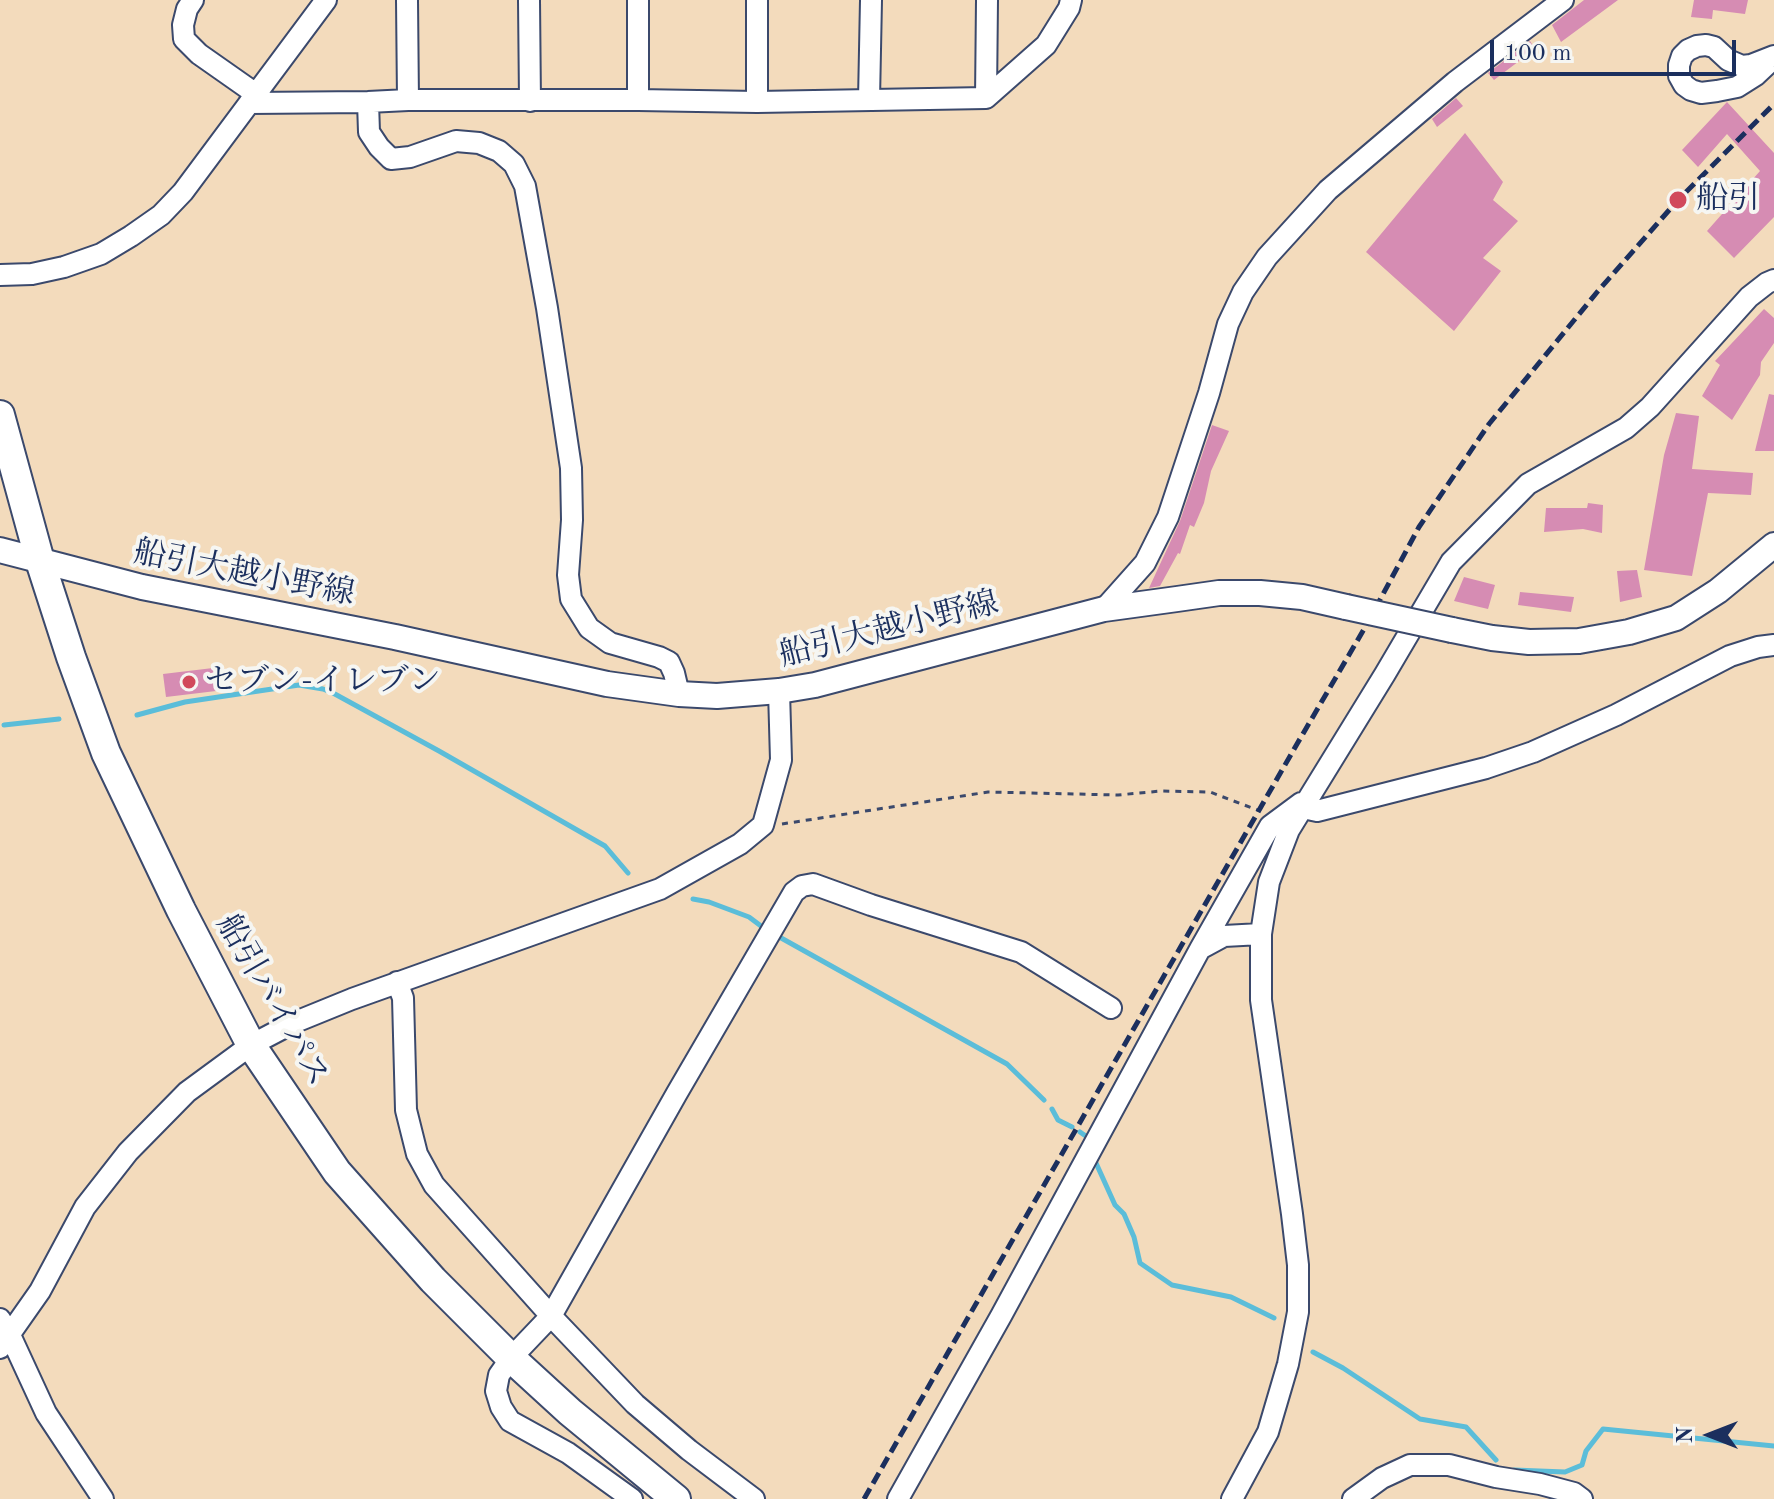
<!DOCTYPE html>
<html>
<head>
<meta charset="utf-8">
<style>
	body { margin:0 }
	#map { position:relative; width:1774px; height:1499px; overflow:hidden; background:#f3dbbc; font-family:"Old Standard TT",serif }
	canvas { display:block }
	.north { position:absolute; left:1670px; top:1395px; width:80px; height:80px; -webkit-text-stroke:6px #f6f6f2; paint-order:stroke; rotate:270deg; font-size:22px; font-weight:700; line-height:32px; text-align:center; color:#1b2f5e }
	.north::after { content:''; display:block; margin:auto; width:28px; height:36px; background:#1b2f5e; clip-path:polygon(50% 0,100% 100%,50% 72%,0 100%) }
	.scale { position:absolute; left:1490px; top:40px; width:246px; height:36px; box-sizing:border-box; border:4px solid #1b2f5e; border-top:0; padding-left:10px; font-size:24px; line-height:28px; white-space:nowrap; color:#1b2f5e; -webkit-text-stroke:6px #f6f6f2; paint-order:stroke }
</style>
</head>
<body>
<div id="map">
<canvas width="1774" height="1499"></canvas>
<div class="north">N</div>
<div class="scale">100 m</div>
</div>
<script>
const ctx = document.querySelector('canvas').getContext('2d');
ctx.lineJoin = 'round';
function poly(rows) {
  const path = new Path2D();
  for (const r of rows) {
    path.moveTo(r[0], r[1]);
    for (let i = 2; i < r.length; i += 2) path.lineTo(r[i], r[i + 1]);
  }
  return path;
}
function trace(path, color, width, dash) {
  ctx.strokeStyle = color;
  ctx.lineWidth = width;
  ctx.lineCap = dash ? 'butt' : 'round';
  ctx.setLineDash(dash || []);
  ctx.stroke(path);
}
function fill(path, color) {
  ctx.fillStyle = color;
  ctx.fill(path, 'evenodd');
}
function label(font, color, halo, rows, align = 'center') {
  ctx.font = font + ' "Old Standard TT","Noto Serif JP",serif';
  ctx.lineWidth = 8;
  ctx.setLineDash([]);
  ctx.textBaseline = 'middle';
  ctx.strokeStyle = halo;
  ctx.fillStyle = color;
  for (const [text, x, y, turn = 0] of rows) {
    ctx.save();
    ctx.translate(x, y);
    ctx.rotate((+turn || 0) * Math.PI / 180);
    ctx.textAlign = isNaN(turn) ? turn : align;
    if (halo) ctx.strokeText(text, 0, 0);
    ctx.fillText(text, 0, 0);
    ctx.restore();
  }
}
trace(poly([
	[137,715,185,702,299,685,323,689,333,693,439,751,605,846,628,873],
	[4,725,59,719],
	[693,899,709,902,749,917,765,929],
	[774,934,1007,1064,1044,1100],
	[1052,1109,1058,1120,1072,1127],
	[1080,1132,1090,1139],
	[1096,1163,1115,1205,1124,1214,1134,1237,1140,1263,1172,1285,1231,1297,1274,1318],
	[1313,1352,1343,1368,1420,1419,1466,1427,1496,1460],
	[1514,1470,1565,1472,1582,1465,1586,1451,1603,1429,1774,1446]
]), '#5bbdd9', 5);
fill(poly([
	[1584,0,1618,0,1561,42,1552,25],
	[1694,0,1748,0,1745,14,1713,10,1712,19,1691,17],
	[1530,41,1535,49,1494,80,1488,73],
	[1456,98,1463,106,1437,127,1432,119],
	[1727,102,1774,153,1774,217,1734,258,1707,231,1760,171,1727,134,1698,167,1682,150],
	[1465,133,1503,182,1493,200,1518,221,1483,258,1501,271,1454,331,1366,252],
	[1764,309,1774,318,1774,343,1761,362,1760,375,1732,420,1702,396,1720,365,1715,361],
	[1769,394,1774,395,1774,451,1755,451],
	[1676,413,1699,416,1692,469,1753,473,1751,495,1708,493,1692,576,1644,570,1664,455],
	[1212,425,1229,431,1211,471,1204,503,1194,527,1190,525,1180,554,1178,553,1160,586,1149,588,1180,521],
	[1588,503,1603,505,1602,533,1583,529,1544,532,1546,508,1587,508],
	[1637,570,1642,597,1620,602,1617,571],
	[1464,577,1495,585,1488,609,1454,601],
	[1520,592,1574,597,1571,612,1518,605],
	[213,668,216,691,166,697,163,674]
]), '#d68cb3');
const minor = poly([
	[193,0,187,9,183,25,184,39,199,54,256,94],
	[407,0,408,100],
	[529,0,530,101],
	[638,0,638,100],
	[757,0,757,102],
	[1774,56,1751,65,1742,66,1728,60,1714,47,1706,45,1697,46,1688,50,1682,56,1679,65,1679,76,1684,85,1691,90,1701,93,1717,91,1737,87,1756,75,1774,58],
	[986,98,987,0],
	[869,100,871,0],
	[368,102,369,132,379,147,391,159,410,157,456,141,479,143,499,151,514,164,525,186,547,308,571,468,572,520,568,575,571,599,589,628,610,643,659,657,669,662,674,673,679,694],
	[249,103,368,102,408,100,638,100,757,102,986,98,1046,45,1069,8,1071,0],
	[0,275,32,274,64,267,101,254,131,236,161,215,183,192,326,0],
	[1104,609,1145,563,1168,517,1209,393,1228,324,1243,292,1267,257,1328,190,1455,82,1563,0],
	[1303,808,1317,811,1486,768,1533,752,1616,715,1730,656,1758,647,1774,645],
	[1200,949,1270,826,1301,803],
	[397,982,403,998,406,1110,417,1154,434,1185,551,1316,635,1404,689,1450,754,1499],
	[0,1319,10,1335,46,1413,103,1499],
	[0,1348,40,1291,85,1207,128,1152,187,1092,251,1045,293,1023,352,999,660,889,740,844,763,825,781,760,779,691],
	[632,1499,568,1453,510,1421,501,1407,496,1391,499,1375,511,1358,551,1316,677,1093,794,892,802,886,813,884,871,905,1021,952,1111,1008],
	[898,1499,1001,1316,1200,949,1224,936,1261,934],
	[1232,1499,1268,1432,1288,1364,1298,1312,1298,1265,1292,1214,1261,1000,1261,934,1269,882,1289,830,1385,674,1451,562,1528,484,1626,428,1650,407,1749,297,1767,283,1774,280],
	[1353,1499,1382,1478,1410,1465,1449,1465,1496,1477,1540,1484,1574,1493,1582,1499]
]);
const major = poly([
	[0,550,142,587,395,637,607,684,679,694,717,696,779,691,815,685,1104,609,1177,599,1219,593,1260,593,1302,597,1346,607],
	[1452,630,1492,638,1529,642,1579,641,1629,632,1676,618,1718,591,1774,545]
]);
const highway = poly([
	[0,415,40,561,71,657,106,753,181,910,251,1045,337,1172,433,1280,511,1358,570,1412,676,1499]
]);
trace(minor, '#3b496c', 24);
trace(major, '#3b496c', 28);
trace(highway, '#3b496c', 32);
trace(poly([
	[782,824,988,792,1118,795,1161,791,1210,792,1260,811]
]), '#3b496c', 3, [6, 6]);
trace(minor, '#fff', 20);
trace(major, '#fff', 24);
trace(highway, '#fff', 28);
trace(poly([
	[864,1499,1297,744,1367,624,1419,527,1489,424,1598,291,1678,200,1774,104]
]), '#1b2f5e', 5, [12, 6]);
const majorBridge = poly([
	[1346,607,1452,630]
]);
trace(majorBridge, '#3b496c', 28, []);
trace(majorBridge, '#fff', 24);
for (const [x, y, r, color] of [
	[1678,200,10,"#d1495b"],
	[189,682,8,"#d1495b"]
]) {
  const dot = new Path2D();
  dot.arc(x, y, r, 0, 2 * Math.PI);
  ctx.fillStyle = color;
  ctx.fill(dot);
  trace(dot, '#f6f6f2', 3);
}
label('32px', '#1b2f5e', '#f6f6f2', [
	["船引",1696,200],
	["セブン-イレブン",205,682]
], 'left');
label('32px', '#1b2f5e', '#f6f6f2', [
	["船引大越小野線",244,574,11],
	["船引大越小野線",889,630,-14],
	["船引バイパス",272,1001,60]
]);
</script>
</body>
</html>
